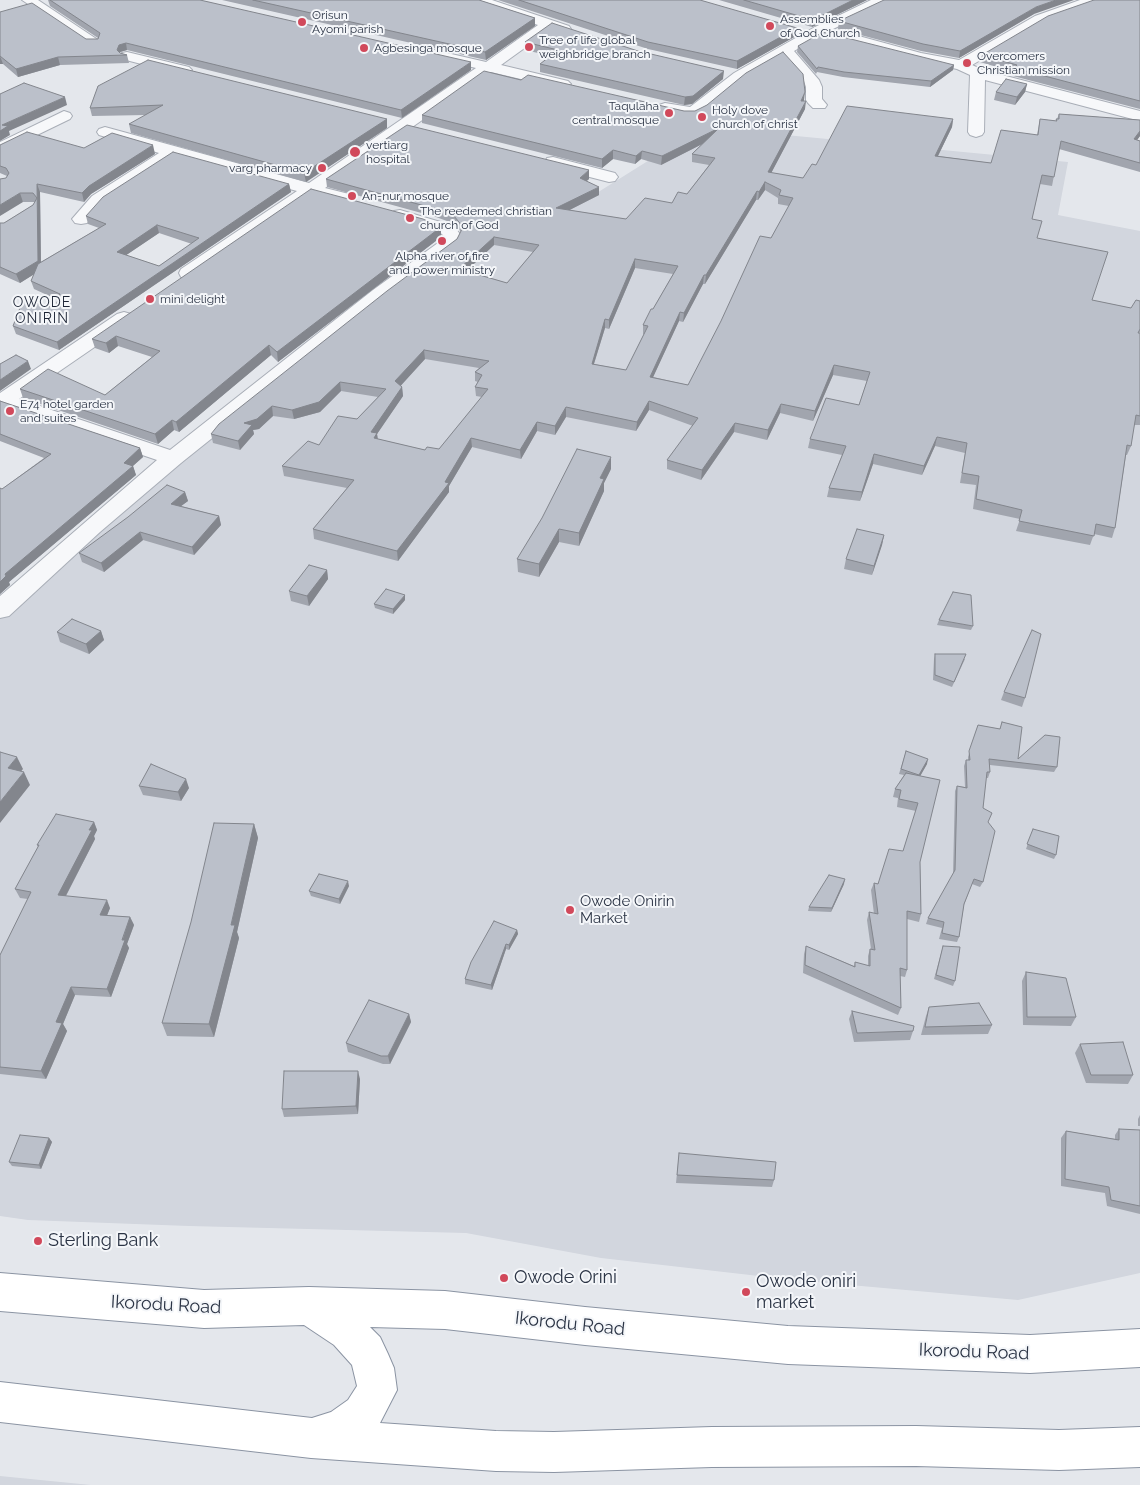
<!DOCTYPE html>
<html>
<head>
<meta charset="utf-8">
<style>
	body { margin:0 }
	canvas { display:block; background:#e4e7ec }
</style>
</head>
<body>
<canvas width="1140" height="1485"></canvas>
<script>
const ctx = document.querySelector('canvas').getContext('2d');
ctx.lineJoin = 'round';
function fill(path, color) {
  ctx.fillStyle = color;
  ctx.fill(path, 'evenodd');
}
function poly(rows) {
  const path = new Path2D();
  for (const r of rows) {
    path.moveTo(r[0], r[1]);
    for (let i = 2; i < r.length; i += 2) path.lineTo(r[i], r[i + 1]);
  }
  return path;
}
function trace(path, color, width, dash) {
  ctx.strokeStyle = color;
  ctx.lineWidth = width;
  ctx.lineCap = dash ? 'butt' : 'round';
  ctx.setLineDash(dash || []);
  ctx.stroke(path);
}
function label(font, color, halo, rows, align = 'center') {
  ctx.font = font + ' Raleway,sans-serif';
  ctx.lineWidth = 4;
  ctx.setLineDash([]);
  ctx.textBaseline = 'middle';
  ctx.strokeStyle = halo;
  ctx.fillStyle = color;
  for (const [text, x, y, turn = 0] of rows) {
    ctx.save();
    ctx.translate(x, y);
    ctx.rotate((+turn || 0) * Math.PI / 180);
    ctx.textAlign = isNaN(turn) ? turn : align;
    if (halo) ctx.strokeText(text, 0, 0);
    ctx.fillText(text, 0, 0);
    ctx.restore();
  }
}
fill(poly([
	[702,127,1068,162,1058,215,1140,231,1140,1273,1018,1300,794,1280,601,1258,466,1233,189,1226,28,1220,0,1216,0,605,461,240,584,201],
	[0,1476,91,1485,0,1485]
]), '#d2d6de');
const minor = poly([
	[22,0,38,0,101,42,99,45,94,46,89,45,22,0],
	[471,0,492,0,569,26,571,29,569,32,564,33,551,29,501,65,568,81,571,84,568,87,563,89,491,72,325,188,353,195,356,199,353,203,347,204,314,195,195,277,188,279,181,277,179,273,181,269,297,191,174,158,104,204,87,223,81,224,75,223,72,219,92,196,159,153,99,135,97,132,99,129,105,127,309,183,476,68,429,57,427,54,429,51,434,50,486,62,538,25,473,3,471,0],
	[871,0,889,0,887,3,833,29,921,53,959,60,1035,16,1080,0,1100,0,1098,3,1045,22,972,65,983,70,1140,111,1140,121,985,80,984,132,982,135,976,137,970,135,968,132,970,75,957,69,915,60,822,35,794,51,819,80,822,87,822,99,827,105,825,108,813,108,808,103,806,100,806,87,804,81,783,57,744,79,700,115,684,117,659,111,657,108,659,105,665,103,690,107,734,73,815,27,871,0],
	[127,52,189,67,192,70,189,73,184,75,122,59,120,56,122,53,127,52],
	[64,111,70,113,72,116,70,119,0,153,0,142,64,111],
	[553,157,615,173,618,177,615,181,609,182,547,166,545,162,547,158,553,157],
	[400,210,454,226,462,237,459,243,387,298,181,463,100,532,9,616,0,618,0,596,157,460,4,408,0,409,0,393,117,314,124,312,131,314,134,318,131,322,19,399,170,450,373,290,442,240,444,237,442,234,434,230,394,219,391,215,394,211,400,210]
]);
const highway = poly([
	[0,1273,204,1290,309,1287,445,1291,585,1307,788,1326,1030,1335,1140,1329,1140,1367,1030,1373,788,1364,585,1345,445,1329,370,1327,380,1337,388,1354,394,1368,397,1390,380,1423,496,1431,554,1432,712,1427,916,1426,1059,1430,1140,1427,1140,1467,1059,1470,916,1466,712,1467,554,1472,496,1471,311,1458,0,1422,0,1382,312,1418,331,1412,348,1400,357,1386,352,1365,334,1345,304,1325,204,1328,0,1311,0,1273]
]);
trace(minor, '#a9aeb7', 2);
trace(highway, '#8b94a3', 2);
fill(minor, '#f7f8fa');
fill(highway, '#fff');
fill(poly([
	[48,0,200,0,471,70,402,118,127,50,120,52,120,53,127,55,129,63,60,65,18,77,3,64,0,64,0,12,86,39,98,39,98,38,50,6],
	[222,0,479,0,535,18,535,26,486,60],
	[498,0,700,0,796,36,737,69,648,49],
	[719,0,867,0,812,27],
	[1140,0,1140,109,1013,76,1014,72,980,62,982,55],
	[1034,14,959,58,921,51,838,29,839,21],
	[525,42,723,79,692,104,684,105,540,72,540,64,551,56,525,50],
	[798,46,954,65,953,70,930,87,843,77,817,72,816,74,797,52],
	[521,80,684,111,695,111,804,100,804,101,805,109,771,173,803,178,816,165,953,119,952,127,938,156,991,163,1037,135,1040,119,1056,121,1056,119,1057,119,1059,114,1140,120,1140,136,1137,140,1140,141,1140,172,1059,149,1052,186,1040,184,1032,219,1037,238,1092,300,1131,308,1140,301,1140,332,1139,333,1140,333,1140,425,1134,425,1131,446,1127,455,1126,455,1115,528,1112,538,1094,534,1090,545,1016,531,1020,519,973,509,976,485,960,483,965,453,935,446,922,475,873,464,860,501,827,497,829,488,842,455,808,448,810,439,859,405,867,381,833,375,813,421,780,413,767,440,734,432,701,480,667,469,667,460,693,426,649,410,636,431,566,417,555,435,537,431,521,459,472,447,449,486,449,492,398,561,314,539,313,529,347,488,284,476,282,466,319,445,357,419,378,397,341,391,320,412,294,419,273,416,259,429,253,430,254,434,240,450,213,443,211,434,457,239,461,232,455,224,436,217,327,187,326,179,589,179,587,181,599,195,569,210,626,219,672,203,687,194,709,165,692,162,692,154,702,144,661,165,641,159,635,164,613,159,602,168,422,123,422,115],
	[765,190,778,198,778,204,789,206,688,385,653,377,679,321,683,322,703,284,705,284,756,200,758,200],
	[494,245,533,252,507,283,466,271],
	[635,268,673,274,653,309,643,325,643,334,644,334,626,370,594,364,605,328,609,329],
	[425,359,479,368,475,372,475,381,478,382,475,387,476,396,482,397,439,449,425,450,378,439,377,434,403,396,402,387,400,386],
	[1027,84,1025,92,1015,105,994,100,996,92],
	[98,86,387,119,387,128,306,182,131,133,129,124,146,115,92,116,90,108],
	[0,145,84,148,155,154,91,194,84,202,40,192,41,262,99,228,88,224,86,216,289,184,291,192,59,350,16,334,13,326,55,308,58,300,34,289,31,281,34,274,20,283,0,274,0,223,4,223,33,205,35,202,23,202,6,178,7,176,0,173],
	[159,233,192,244,159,266,126,255],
	[441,227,441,237,278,362,271,355,179,432,174,430,158,444,23,398,20,389,105,395,152,357,118,346,109,353,95,348,92,339],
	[0,401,140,448,143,457,133,466,136,475,9,582,10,585,0,594,2,489,44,458,0,441],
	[611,469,604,483,604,491,579,546,559,542,539,577,518,572,517,559],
	[185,492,188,501,181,506,219,516,221,525,194,555,143,540,104,572,82,562,79,553],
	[884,535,882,545,872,575,844,569,846,559],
	[327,570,328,579,309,606,291,601,289,591],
	[405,600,393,614,375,608,374,604],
	[939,620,973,626,971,630,937,625],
	[101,631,104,640,89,654,60,642,57,632],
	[935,654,965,659,952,687,933,680,934,659],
	[1004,692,1025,698,1022,707,1001,700],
	[1002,722,1018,759,1057,767,1054,772,990,765,990,772,988,778,986,778,983,808,988,822,983,882,980,887,972,884,964,905,959,937,957,942,939,939,942,928,926,924,928,918,953,874,955,791,957,786,965,787,964,766,966,760,968,760,968,757,978,725,1000,729],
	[906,751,927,764,920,776,920,862,921,914,919,922,907,919,907,970,905,977,900,976,901,1008,898,1015,803,973,804,954,806,946,854,966,855,962,868,966,868,956,870,949,871,949,867,920,869,912,874,914,871,890,874,883,878,884,903,851,916,811,897,807,898,798,893,797,895,789,904,775,899,774],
	[139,786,189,788,181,801,143,795],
	[94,822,97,830,94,836,95,839,66,896,110,908,107,915,130,917,134,925,127,944,129,948,111,997,75,995,63,1024,67,1031,46,1079,0,1074,0,955,28,899,20,898,15,889,38,847,37,845],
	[254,824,258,838,237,932,239,938,214,1037,167,1036,162,1023],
	[1033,829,1056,855,1054,859,1026,849],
	[844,884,831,912,808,911,809,907],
	[349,886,340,904,311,896,309,891],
	[517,930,518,934,509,950,506,949,492,990,465,984,465,979],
	[943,946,955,981,953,986,934,979],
	[1026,972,1076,1017,1071,1026,1023,1025,1022,981],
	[929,1007,992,1025,988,1034,921,1035,926,1016],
	[852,1011,913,1031,910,1040,854,1042,849,1019],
	[409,1014,411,1022,390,1064,383,1064,348,1052,346,1043],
	[1080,1044,1133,1075,1128,1084,1086,1083,1075,1053],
	[360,1079,358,1114,284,1117,282,1109],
	[1140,1115,1140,1126,1138,1126,1138,1119],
	[1119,1129,1140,1130,1140,1214,1107,1206,1105,1193,1061,1186,1061,1138,1066,1131,1115,1139,1115,1135],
	[49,1138,52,1142,41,1169,12,1166,9,1162],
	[679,1153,774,1180,772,1187,676,1183]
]), '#a1a5ae');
fill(poly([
	[853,0,867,0,812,27,813,20],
	[1056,0,1074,0,1034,14,959,58,960,51,1036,7],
	[535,18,535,26,486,60,485,52],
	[797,28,796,36,737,69,737,61],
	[126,43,127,50,120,52,119,55,117,50,119,45],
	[0,56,3,64,0,64],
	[58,57,60,65,18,77,16,69],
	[471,62,471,70,402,118,401,110],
	[954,65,953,70,930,87,931,81],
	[724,71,723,79,692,104,684,105,685,97],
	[1027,84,1025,92,1015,105,1017,97],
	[805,92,804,100,800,109,801,101],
	[65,97,67,105,9,131,10,135,0,141,0,131,2,125],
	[806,101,805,109,767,181,768,172],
	[387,119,387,128,306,182,304,173],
	[953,119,952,127,934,164,935,156],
	[719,128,718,136,661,165,662,156],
	[1140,131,1140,136,1131,148,1134,139],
	[153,145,155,154,91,194,84,202,82,193,89,186],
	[613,150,613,159,602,168,602,159],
	[642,151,641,159,635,164,636,156],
	[589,170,589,179,580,186,580,178],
	[765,182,765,190,758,200,759,192],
	[37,184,40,192,41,270,20,283,16,274,38,261],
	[289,184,291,192,59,350,57,342],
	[599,187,599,195,556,217,556,208],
	[757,191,756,200,705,284,706,275],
	[20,193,23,202,0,216,0,205],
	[157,225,159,233,119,260,117,252],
	[441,227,441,237,278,362,277,352],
	[494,237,494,245,459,278,459,269],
	[635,259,635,268,609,329,609,320],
	[704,275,703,284,683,322,684,313],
	[680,312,679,321,649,386,650,377],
	[605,319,605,328,591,373,592,364],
	[116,336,118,346,109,353,106,343],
	[269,345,271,355,179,432,176,422],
	[424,350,425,359,396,391,395,381],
	[28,361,31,369,0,391,0,380],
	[834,365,833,375,813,421,815,411],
	[340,382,341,391,320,412,294,419,292,410],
	[402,387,403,396,377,434,378,442,375,448,371,432],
	[649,401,649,410,636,431,637,422],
	[781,404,780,413,767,440,768,430],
	[272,406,273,416,259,429,253,430,254,434,240,450,238,441,244,423],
	[566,407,566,417,555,435,555,426],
	[172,420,174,430,158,444,155,434],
	[537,422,537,431,521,459,520,450],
	[735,423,734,432,701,480,702,470],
	[937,437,935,446,922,475,924,466],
	[471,438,472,447,449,486,449,492,398,561,397,551,445,482],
	[140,448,143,457,126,472,124,463],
	[874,454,873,464,860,501,862,492],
	[611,457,611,469,604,483,604,491,579,546,579,533,600,478],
	[133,466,136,475,9,582,10,585,0,594,0,582,5,574],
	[185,492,188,501,173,512,171,504],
	[219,516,221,525,194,555,192,547],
	[559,529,559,542,539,577,539,564],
	[140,532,143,540,104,572,101,563],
	[884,535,882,545,872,575,874,566],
	[327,570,328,579,309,606,307,596],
	[405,595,405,600,393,614,393,609],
	[101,631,104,640,89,654,86,644],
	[17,757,23,769,14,780,8,768],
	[928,759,927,764,918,780,919,775],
	[24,772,30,785,0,823,0,802],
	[186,779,189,788,181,801,178,792],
	[94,822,97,830,94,836,95,839,62,903,58,895,89,830],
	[254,824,258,838,237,932,239,938,214,1037,209,1024],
	[845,879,844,884,831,912,832,908],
	[348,881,349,886,340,904,339,899],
	[107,900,110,908,104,923,100,915],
	[130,917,134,925,127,944,129,948,111,997,107,989],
	[517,930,518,934,509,950,509,945],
	[506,944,506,949,492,990,491,985],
	[71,987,75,995,63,1024,67,1031,46,1079,41,1071,56,1022],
	[409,1014,411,1022,390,1064,388,1056],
	[358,1071,360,1079,358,1114,356,1106],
	[49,1138,52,1142,41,1169,39,1165]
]), '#83868d');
const building = poly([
	[50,0,200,0,471,62,401,110,126,43,119,45,117,50,120,53,127,55,58,57,16,69,0,56,0,12,32,3,86,39,98,39,100,33,50,0],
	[253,0,479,0,535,18,485,52,253,0],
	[519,0,700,0,797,28,737,61,648,42,519,0],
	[744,0,853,0,813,20,744,0],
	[884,0,1056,0,1036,7,960,51,923,44,839,21,884,0],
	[1094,0,1140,0,1140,101,1014,68,1017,65,982,55,1048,16,1094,0],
	[552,23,638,51,724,71,693,96,685,97,540,64,558,50,525,42,552,23],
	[823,32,954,65,931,81,844,72,818,67,817,69,798,46,823,32],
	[783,52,803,74,805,92,801,101,806,101,768,172,803,178,812,164,816,165,847,106,953,119,935,156,991,163,1001,130,1038,135,1040,119,1057,121,1056,119,1059,119,1059,114,1140,120,1140,131,1134,139,1140,141,1140,163,1061,141,1054,177,1042,175,1032,219,1042,221,1037,238,1108,252,1092,300,1131,308,1136,300,1140,301,1140,329,1138,333,1140,333,1140,416,1136,415,1131,446,1127,445,1115,528,1096,524,1094,536,1019,521,1022,510,976,499,979,476,962,473,967,443,937,437,924,466,874,454,862,492,829,488,846,446,810,439,826,398,859,405,870,372,834,365,815,411,781,404,768,430,735,423,702,470,667,460,698,418,649,401,637,422,566,407,555,426,537,422,520,450,471,438,445,482,449,483,397,551,313,529,354,480,282,466,308,441,319,445,338,416,357,419,386,389,340,382,319,402,292,410,272,406,257,419,244,423,252,425,238,441,211,434,219,424,387,291,457,239,463,227,454,216,436,209,326,179,407,125,589,170,580,178,599,187,556,208,626,219,645,198,672,203,678,192,687,194,715,158,692,154,719,128,662,156,642,151,636,156,613,150,602,159,422,115,484,71,521,80,528,75,684,111,695,111,707,105,746,73,783,52],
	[765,182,781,190,779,195,793,198,771,238,760,236,721,321,688,385,650,377,680,312,684,313,704,275,706,275,757,191,759,192,765,182],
	[494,237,539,245,507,283,459,269,494,237],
	[635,259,678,266,653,309,651,309,643,325,648,326,626,370,592,364,605,319,609,320,635,259],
	[424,350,489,361,475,372,482,375,475,387,488,389,439,449,427,447,425,450,374,438,377,433,371,432,402,387,395,381,424,350],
	[148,60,387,119,304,173,129,124,163,105,90,108,98,86,148,60],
	[1006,79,1027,84,1017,97,996,92,1006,79],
	[24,83,65,97,2,125,8,126,0,131,0,94,24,83],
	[27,132,84,148,112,133,153,145,89,186,82,193,37,184,38,261,16,274,0,267,0,223,4,223,33,205,37,198,33,193,20,193,0,205,0,179,6,178,9,173,6,168,0,166,0,145,27,132],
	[173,152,289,184,57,342,13,326,23,300,55,308,60,294,31,281,38,264,106,224,86,216,103,197,173,152],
	[157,225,199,238,159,266,117,252,157,225],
	[311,189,423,219,441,227,277,352,269,345,176,422,172,420,155,434,20,389,48,369,105,395,160,351,116,336,106,343,92,339,311,189],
	[16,355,28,361,0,380,0,364,16,355],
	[0,401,140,448,124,463,133,466,5,574,6,576,0,582,0,488,2,489,51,454,0,434,0,401],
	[577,449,611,457,600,478,604,479,579,533,559,529,539,564,517,559,542,518,577,449],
	[167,485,185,492,171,504,219,516,192,547,140,532,101,563,79,553,128,517,167,485],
	[857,529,884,535,874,566,846,559,857,529],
	[309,565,327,570,307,596,289,591,309,565],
	[386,589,405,595,393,609,374,604,386,589],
	[953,592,971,595,973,626,939,620,953,592],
	[72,619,101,631,86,644,57,632,72,619],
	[1032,630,1041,634,1025,698,1004,692,1032,630],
	[935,654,966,654,954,682,935,675,935,654],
	[1002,722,1022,727,1018,759,1045,735,1060,737,1057,767,989,759,990,772,987,772,983,808,992,813,988,822,995,831,983,882,974,879,964,904,959,937,942,933,944,922,928,918,955,870,957,786,967,788,966,760,970,760,969,751,978,725,1000,729,1002,722],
	[906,751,928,759,919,775,901,769,906,751],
	[0,752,17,757,8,768,24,772,0,802,0,752],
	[151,764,186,779,178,792,139,786,151,764],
	[906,773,940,780,920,862,921,914,907,911,907,970,900,968,901,1008,805,965,806,946,855,967,855,962,870,966,870,949,875,950,869,912,878,914,874,883,878,884,889,849,903,851,918,803,899,799,901,790,895,789,906,773],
	[56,814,94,822,89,830,92,830,58,895,107,900,100,915,130,917,122,940,125,940,107,989,71,987,56,1022,62,1023,41,1071,0,1067,0,955,31,892,15,889,39,845,37,845,56,814],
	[214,823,254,824,231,925,235,925,209,1024,162,1023,191,922,214,823],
	[1033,829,1059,836,1056,855,1027,844,1033,829],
	[319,874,348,881,339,899,309,891,319,874],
	[829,875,845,879,832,908,809,907,829,875],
	[494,921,517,930,509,945,506,944,491,985,465,979,471,962,494,921],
	[943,946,960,947,955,981,936,975,943,946],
	[1026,972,1066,978,1076,1017,1027,1017,1026,972],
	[369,1000,409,1014,388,1056,381,1056,346,1043,369,1000],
	[979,1003,992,1025,925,1027,929,1007,979,1003],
	[852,1011,914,1026,913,1031,857,1033,852,1011],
	[1123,1042,1133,1075,1091,1075,1080,1044,1123,1042],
	[284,1071,358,1071,356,1106,282,1109,284,1071],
	[1119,1129,1140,1130,1140,1206,1111,1200,1109,1187,1065,1179,1066,1131,1119,1140,1119,1129],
	[20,1135,49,1138,39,1165,9,1162,20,1135],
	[679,1153,776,1162,774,1180,677,1175,679,1153]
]);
fill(building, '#bbc0ca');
trace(building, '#83868d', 1);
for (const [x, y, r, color] of [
	[302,22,5,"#d1495b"],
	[770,26,5,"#d1495b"],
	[529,47,5,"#d1495b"],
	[364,48,5,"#d1495b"],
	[967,63,5,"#d1495b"],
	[669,113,5,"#d1495b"],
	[702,117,5,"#d1495b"],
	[355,152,6,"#d1495b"],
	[322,168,5,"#d1495b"],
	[352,196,5,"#d1495b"],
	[410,218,5,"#d1495b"],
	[442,241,5,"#d1495b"],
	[150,299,5,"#d1495b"],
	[10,411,5,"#d1495b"],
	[570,910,5,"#d1495b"],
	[38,1241,5,"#d1495b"],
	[504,1278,5,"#d1495b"],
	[746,1292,5,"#d1495b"]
]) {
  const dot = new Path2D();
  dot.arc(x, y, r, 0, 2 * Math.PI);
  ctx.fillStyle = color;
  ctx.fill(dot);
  trace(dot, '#f4f6f9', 2);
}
label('12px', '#2b3445', '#f4f6f9', [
	["Orisun",312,15],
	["Ayomi parish",312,29],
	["Assemblies",780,19],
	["of God Church",780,33],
	["Tree of life global",539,40],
	["weighbridge branch",539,54],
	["Agbesinga mosque",374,48],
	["Overcomers",977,56],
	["Christian mission",977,70],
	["Taqulaha",659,106,"right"],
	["central mosque",659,120,"right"],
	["Holy dove",712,110],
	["church of christ",712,124],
	["vertiarg",366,145],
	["hospital",366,159],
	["varg pharmacy",312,168,"right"],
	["An-nur mosque",362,196],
	["The reedemed christian",420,211],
	["church of God",420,225],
	["Alpha river of fire",442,256,"center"],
	["and power ministry",442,270,"center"],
	["mini delight",160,299],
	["E74 hotel garden",20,404],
	["and suites",20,418]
], 'left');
ctx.letterSpacing = '1px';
label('14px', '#1d2536', '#f4f6f9', [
	["OWODE",42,303],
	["ONIRIN",42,319]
]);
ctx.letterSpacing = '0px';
label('15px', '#2b3445', '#f4f6f9', [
	["Owode Onirin",580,901],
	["Market",580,918]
], 'left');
label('18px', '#2b3445', '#f4f6f9', [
	["Sterling Bank",48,1241],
	["Owode Orini",514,1278],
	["Owode oniri",756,1282],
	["market",756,1303]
], 'left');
label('18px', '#2b3445', '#f4f6f9', [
	["Ikorodu Road",166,1305,3],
	["Ikorodu Road",570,1324,6],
	["Ikorodu Road",974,1352,2]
]);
</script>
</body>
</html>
